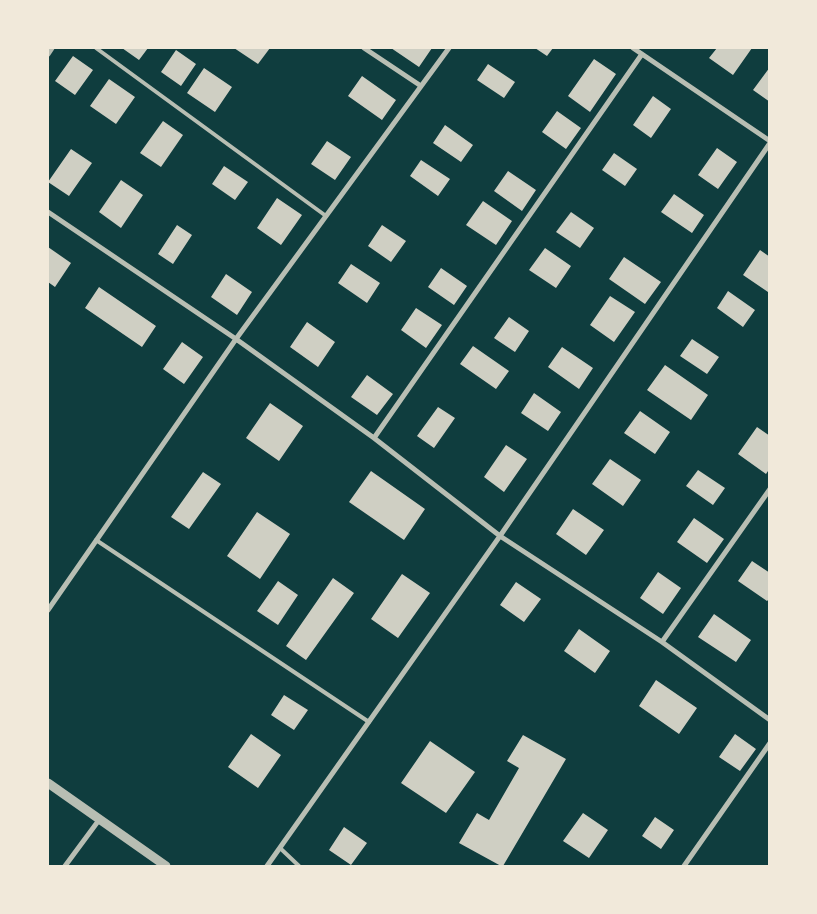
<!DOCTYPE html>
<html>
<head>
<meta charset="utf-8">
<style>
	body { margin:0 }
	#map { position:relative; width:817px; height:914px; overflow:hidden; background:#0f3d3e; font-family:Mulish,sans-serif }
	canvas { display:block }
	.frame { position:absolute; inset:0; border:49px solid #f1e9da; pointer-events:none }
</style>
</head>
<body>
<div id="map">
<canvas width="817" height="914"></canvas>
<div class="frame"></div>
</div>
<script>
const ctx = document.querySelector('canvas').getContext('2d');
ctx.lineJoin = 'round';
function fill(path, color) {
  ctx.fillStyle = color;
  ctx.fill(path, 'evenodd');
}
function poly(rows) {
  const path = new Path2D();
  for (const r of rows) {
    path.moveTo(r[0], r[1]);
    for (let i = 2; i < r.length; i += 2) path.lineTo(r[i], r[i + 1]);
  }
  return path;
}
function trace(path, color, width, dash) {
  ctx.strokeStyle = color;
  ctx.lineWidth = width;
  ctx.lineCap = dash ? 'butt' : 'round';
  ctx.setLineDash(dash || []);
  ctx.stroke(path);
}
fill(poly([
	[122,48,148,48,139,60],
	[234,48,270,48,258,64],
	[391,48,432,48,419,67],
	[535,48,553,48,547,56],
	[717,48,752,48,733,75,709,58],
	[176,50,196,64,181,86,161,72],
	[73,56,93,70,75,95,55,81],
	[594,59,616,74,590,112,568,96],
	[488,64,515,82,504,98,477,80],
	[770,67,770,102,753,90],
	[204,68,232,87,215,112,187,93],
	[362,76,396,100,382,120,348,96],
	[109,79,135,97,116,124,90,106],
	[653,96,671,109,651,138,633,125],
	[557,111,581,128,566,149,542,132],
	[163,121,183,135,161,167,140,153],
	[445,125,473,145,461,162,433,143],
	[327,141,351,157,335,180,311,164],
	[717,148,737,162,718,189,698,175],
	[71,149,92,163,69,196,48,182],
	[614,153,637,169,625,186,602,170],
	[421,160,450,179,438,196,410,176],
	[224,166,248,182,235,200,212,184],
	[508,171,536,190,522,211,494,191],
	[121,180,143,195,121,228,99,212],
	[674,194,704,215,692,233,661,212],
	[277,198,302,215,281,245,257,228],
	[483,201,512,221,496,245,466,225],
	[571,212,594,228,580,248,556,232],
	[177,225,192,235,173,264,158,254],
	[382,225,406,241,391,262,368,246],
	[48,247,71,263,55,287,48,282],
	[545,248,571,266,556,288,529,270],
	[760,250,770,257,768,292,743,275],
	[624,257,661,282,645,304,609,279],
	[351,264,380,283,367,303,338,283],
	[441,268,467,286,454,305,428,287],
	[226,274,252,292,237,315,211,297],
	[99,287,156,326,142,347,85,308],
	[728,291,755,310,743,327,717,308],
	[610,296,635,312,614,342,590,325],
	[416,308,442,325,426,348,401,330],
	[509,317,529,331,515,352,494,338],
	[307,322,335,342,318,367,290,347],
	[692,339,719,357,707,374,680,356],
	[182,342,203,357,184,384,163,369],
	[473,346,509,371,496,389,460,364],
	[562,347,593,368,579,389,548,367],
	[665,365,708,395,691,420,647,390],
	[367,375,393,394,377,415,351,397],
	[534,393,561,412,548,431,521,413],
	[270,403,303,426,279,461,246,438],
	[438,407,455,418,434,448,417,436],
	[640,411,670,432,655,454,624,433],
	[757,427,770,436,770,468,766,474,738,454],
	[506,445,527,459,504,492,484,477],
	[610,459,641,480,623,506,592,484],
	[698,470,725,488,713,505,686,486],
	[371,471,425,509,404,540,349,502],
	[203,472,221,484,189,529,171,517],
	[573,509,604,530,586,555,556,534],
	[257,512,290,534,260,579,227,556],
	[694,518,724,539,707,563,677,542],
	[752,561,770,573,770,598,767,601,738,581],
	[658,572,681,588,663,614,640,598],
	[402,574,430,593,398,638,371,619],
	[333,578,354,593,306,660,286,646],
	[278,581,298,595,278,625,257,611],
	[516,582,541,599,524,622,500,605],
	[714,614,751,640,736,662,698,637],
	[579,629,610,651,595,673,564,651],
	[656,680,697,708,679,734,639,706],
	[284,695,308,710,294,730,271,715],
	[251,734,281,755,258,788,228,767],
	[735,734,756,749,740,771,719,757],
	[523,735,566,759,503,866,501,866,459,843,477,813,489,820,519,768,507,761],
	[430,741,475,772,446,813,401,783],
	[583,813,608,830,589,858,563,841],
	[655,817,674,830,661,849,642,836],
	[344,827,367,843,351,865,329,850]
]), '#cfcfc3');
trace(poly([
	[96,48,326,216],
	[96,540,369,722],
	[280,848,299,866]
]), '#b8beb3', 4);
trace(poly([
	[364,48,421,86],
	[633,48,770,141],
	[48,54,52,48],
	[48,212,236,339,374,438,500,536,662,642,770,720],
	[374,438,642,54],
	[48,610,236,339,449,48],
	[662,642,770,489],
	[65,866,99,820],
	[267,866,500,536,770,143],
	[684,866,770,743]
]), '#b8beb3', 5);
trace(poly([
	[48,783,166,866]
]), '#b8beb3', 9);
</script>
</body>
</html>
